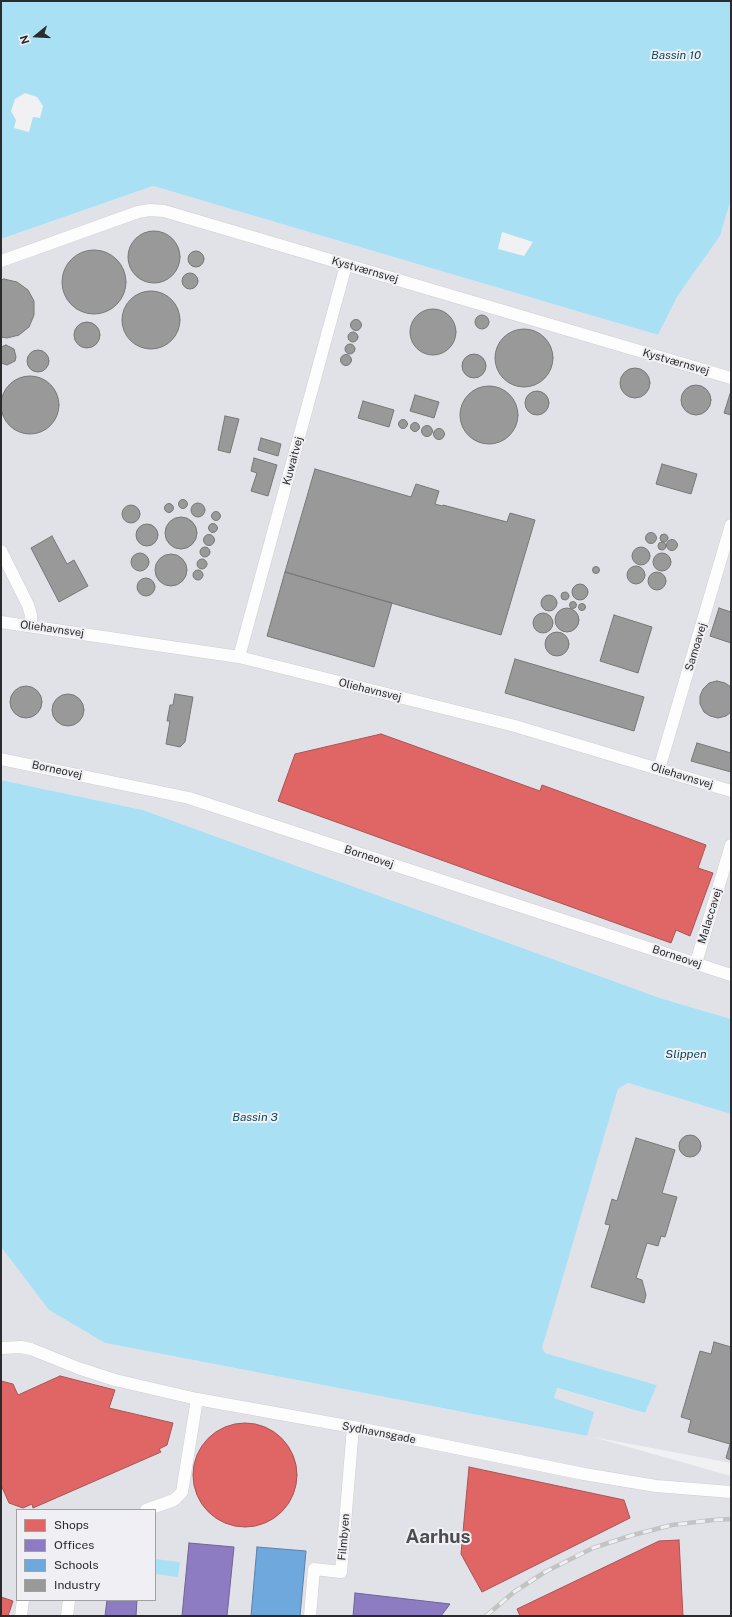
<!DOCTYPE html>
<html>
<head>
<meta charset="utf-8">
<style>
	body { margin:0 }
	#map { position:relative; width:732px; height:1617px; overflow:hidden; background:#f1f1f3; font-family:"Public Sans",sans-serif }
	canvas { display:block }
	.frame { position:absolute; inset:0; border:2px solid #2b2b2d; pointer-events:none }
	.legend { position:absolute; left:16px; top:1509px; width:140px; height:92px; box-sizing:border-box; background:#f0f0f4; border:1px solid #a1a1a4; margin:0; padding:5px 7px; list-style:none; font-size:12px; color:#2b2b2d }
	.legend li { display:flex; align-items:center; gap:8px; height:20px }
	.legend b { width:20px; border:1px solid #a1a1a4 }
	.north { position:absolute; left:16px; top:16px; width:40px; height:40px; -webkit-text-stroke:3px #f0f0f4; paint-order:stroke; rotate:252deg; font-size:11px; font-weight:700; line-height:16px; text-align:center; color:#2b2b2d }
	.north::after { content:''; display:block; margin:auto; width:14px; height:18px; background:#2b2b2d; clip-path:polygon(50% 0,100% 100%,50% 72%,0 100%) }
</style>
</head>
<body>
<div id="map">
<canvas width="732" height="1617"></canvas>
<div class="frame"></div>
<ul class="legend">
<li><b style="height:11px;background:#e06666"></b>Shops</li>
<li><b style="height:11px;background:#8e7cc3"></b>Offices</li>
<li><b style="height:11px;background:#6fa8dc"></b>Schools</li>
<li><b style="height:11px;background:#999"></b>Industry</li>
</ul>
<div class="north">N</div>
</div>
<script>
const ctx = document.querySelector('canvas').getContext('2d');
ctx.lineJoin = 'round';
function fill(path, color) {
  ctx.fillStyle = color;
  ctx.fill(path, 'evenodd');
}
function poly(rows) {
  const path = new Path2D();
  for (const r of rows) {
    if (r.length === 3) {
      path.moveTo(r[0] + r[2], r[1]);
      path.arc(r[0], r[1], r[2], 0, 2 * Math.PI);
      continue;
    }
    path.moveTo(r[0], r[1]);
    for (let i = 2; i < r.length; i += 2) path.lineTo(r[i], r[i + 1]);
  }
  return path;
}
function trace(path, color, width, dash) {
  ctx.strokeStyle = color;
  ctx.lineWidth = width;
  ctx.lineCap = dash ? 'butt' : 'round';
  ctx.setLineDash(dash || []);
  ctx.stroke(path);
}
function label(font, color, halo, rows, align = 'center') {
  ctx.font = font + ' "Public Sans",sans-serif';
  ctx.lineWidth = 4;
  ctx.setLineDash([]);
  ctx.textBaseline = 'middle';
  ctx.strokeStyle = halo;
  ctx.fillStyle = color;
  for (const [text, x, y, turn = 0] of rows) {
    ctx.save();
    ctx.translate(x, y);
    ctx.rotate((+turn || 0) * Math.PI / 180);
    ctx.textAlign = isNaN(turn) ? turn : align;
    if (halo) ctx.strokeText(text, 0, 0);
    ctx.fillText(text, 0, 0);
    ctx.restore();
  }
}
fill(poly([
	[153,186,658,335,677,297,720,236,731,199,731,1019,660,998,143,810,1,780,1,239],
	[628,1083,731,1114,731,1463,593,1437,731,1476,731,1616,1,1616,1,1247,49,1310,105,1343,587,1436,554,1398,556,1388,644,1413,657,1385,544,1353,540,1345,618,1089],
	[17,1510,155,1510,155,1600,17,1600]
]), '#e1e1e8');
fill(poly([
	[1,1,731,1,731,199,720,236,677,297,658,335,153,186,1,239],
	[25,93,37,97,43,106,40,118,33,117,29,132,14,128,16,120,11,111,15,99],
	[502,232,533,242,524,256,498,249],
	[1,780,143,810,660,998,731,1019,731,1114,628,1083,618,1089,542,1348,545,1353,657,1385,645,1413,557,1388,554,1398,594,1412,587,1436,105,1343,49,1310,1,1247],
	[155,1559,180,1562,178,1577,155,1574]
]), '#aae0f4');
const shops = poly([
	[381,734,540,791,542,785,706,845,698,868,713,873,690,936,676,930,671,943,278,801,295,754,381,734],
	[60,1376,115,1390,109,1408,173,1423,167,1445,159,1449,161,1452,33,1508,32,1504,23,1508,9,1503,1,1485,1,1381,13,1384,18,1395,60,1376],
	[245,1475,52],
	[469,1467,624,1500,630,1518,482,1592,461,1554,469,1467],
	[679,1540,683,1616,520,1616,517,1609,659,1541,679,1540],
	[1,1597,13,1601,8,1616,1,1616,1,1597]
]);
fill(shops, '#e06666');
trace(shops, '#aa5455', 1);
const offices = poly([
	[189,1543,234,1547,227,1616,182,1616,189,1543],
	[355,1593,450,1604,441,1616,353,1616,355,1593],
	[107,1600,137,1600,136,1616,105,1616,107,1600]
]);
fill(offices, '#8e7cc3');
trace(offices, '#706496', 1);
const schools = poly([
	[257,1547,306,1551,300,1616,251,1616,257,1547]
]);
fill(schools, '#6fa8dc');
trace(schools, '#5b82a8', 1);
const industry = poly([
	[154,257,26],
	[94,282,32],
	[196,259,8],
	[190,281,8],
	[4,279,17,282,28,290,34,301,34,315,29,327,19,335,7,338,1,337,1,280,4,279],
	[151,320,29],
	[433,332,23],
	[482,322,7],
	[356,325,5.5],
	[87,335,13],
	[524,358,29],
	[353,337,5],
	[350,349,5],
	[6,345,14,349,16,357,15,361,7,365,1,363,1,347,6,345],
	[38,361,11],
	[474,366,12],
	[346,360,5.5],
	[635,383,15],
	[30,405,29],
	[696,400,15],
	[489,415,29],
	[537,403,12],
	[730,394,731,394,731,415,724,413,730,394],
	[415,395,439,402,434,418,410,411,415,395],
	[363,401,394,410,389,427,358,418,363,401],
	[225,416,239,419,230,453,218,450,225,416],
	[403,424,4.5],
	[415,427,4.5],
	[427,431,5.5],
	[439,434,5.5],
	[261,438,281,444,278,456,258,450,261,438],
	[254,458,277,465,268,496,251,491,257,473,251,471,254,458],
	[662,464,697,474,691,494,656,484,662,464],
	[315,469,411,497,416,484,439,491,435,504,442,506,443,505,507,522,510,513,535,520,501,635,285,572,315,469],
	[183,504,4.5],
	[198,510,7],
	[169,508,4.5],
	[131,514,9],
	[216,516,4.5],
	[181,533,16],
	[213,528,4.5],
	[147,535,11],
	[651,538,5.5],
	[664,538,4],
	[209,540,5.5],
	[52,536,67,564,74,560,88,586,59,602,31,548,52,536],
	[672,545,5.5],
	[662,546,4],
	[641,556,9],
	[205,552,5],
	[140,562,9],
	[662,562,9],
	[171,570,16],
	[202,564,5],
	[636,575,9],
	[596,570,3.5],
	[198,575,5],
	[657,581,9],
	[285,572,392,603,374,667,267,636,285,572],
	[146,587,9],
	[580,592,8],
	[565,596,4],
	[549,603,8],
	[573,605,3.5],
	[582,607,3.5],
	[719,608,731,612,731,643,710,636,719,608],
	[567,620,12],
	[543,623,10],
	[614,615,652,627,638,673,600,661,614,615],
	[557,644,12],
	[515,659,644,697,634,731,505,693,515,659],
	[717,681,725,683,731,687,731,712,726,716,718,718,710,716,704,712,700,704,700,696,703,689,709,683,717,681],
	[26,702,16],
	[68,710,16],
	[175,694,193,697,185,742,180,747,166,744,170,721,167,721,170,705,173,705,175,694],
	[697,743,731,753,731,772,691,761,697,743],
	[690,1146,11],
	[636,1138,675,1150,662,1193,677,1197,665,1237,661,1236,658,1246,647,1243,636,1278,642,1280,646,1295,644,1303,591,1287,610,1225,605,1224,612,1199,617,1201,636,1138],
	[714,1342,731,1347,731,1460,726,1458,730,1444,688,1432,691,1420,681,1417,700,1351,711,1354,714,1342]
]);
fill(industry, '#999');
trace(industry, '#787879', 1);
const street = poly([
	[1,261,138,212,150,210,164,211,731,378],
	[1,551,28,605,31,615,31,626],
	[1,622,239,657,515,726,731,791],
	[239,657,346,265],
	[1,759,189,798,731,975],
	[659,769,731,525],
	[696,963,731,845],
	[1,1348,21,1347,31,1349,78,1368,115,1380,197,1399,353,1427,584,1474,656,1486,731,1492],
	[146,1510,174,1500,182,1492,197,1399],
	[21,1616,23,1600],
	[67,1616,69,1600],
	[310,1616,314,1569,341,1572,353,1427]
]);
trace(street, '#cfcfd1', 13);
trace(street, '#fdfdfd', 12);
const rail = poly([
	[486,1616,514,1592,545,1572,593,1548,633,1535,672,1525,713,1520,731,1519]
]);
trace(rail, '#c3c3c4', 4.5);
trace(rail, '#f0f0f4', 3, [9]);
label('11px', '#2b2b2d', '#f0f0f4', [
	["Kystværnsvej",365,270,16],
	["Kystværnsvej",676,362,16],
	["Kuwaitvej",293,461,-75],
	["Oliehavnsvej",52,629,8],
	["Samoavej",696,647,-73],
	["Oliehavnsvej",370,690,14],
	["Borneovej",57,770,12],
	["Oliehavnsvej",682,776,17],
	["Borneovej",369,857,18],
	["Malaccavej",710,916,-73],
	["Borneovej",677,957,18],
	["Sydhavnsgade",379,1433,11],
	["Filmbyen",344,1537,-85]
]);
label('italic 12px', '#084c5f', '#f0f0f4', [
	["Bassin 10",676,55],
	["Slippen",686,1054],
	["Bassin 3",255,1117]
]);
label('bold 19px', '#4d4d50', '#f0f0f4', [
	["Aarhus",438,1537]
]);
</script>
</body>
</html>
